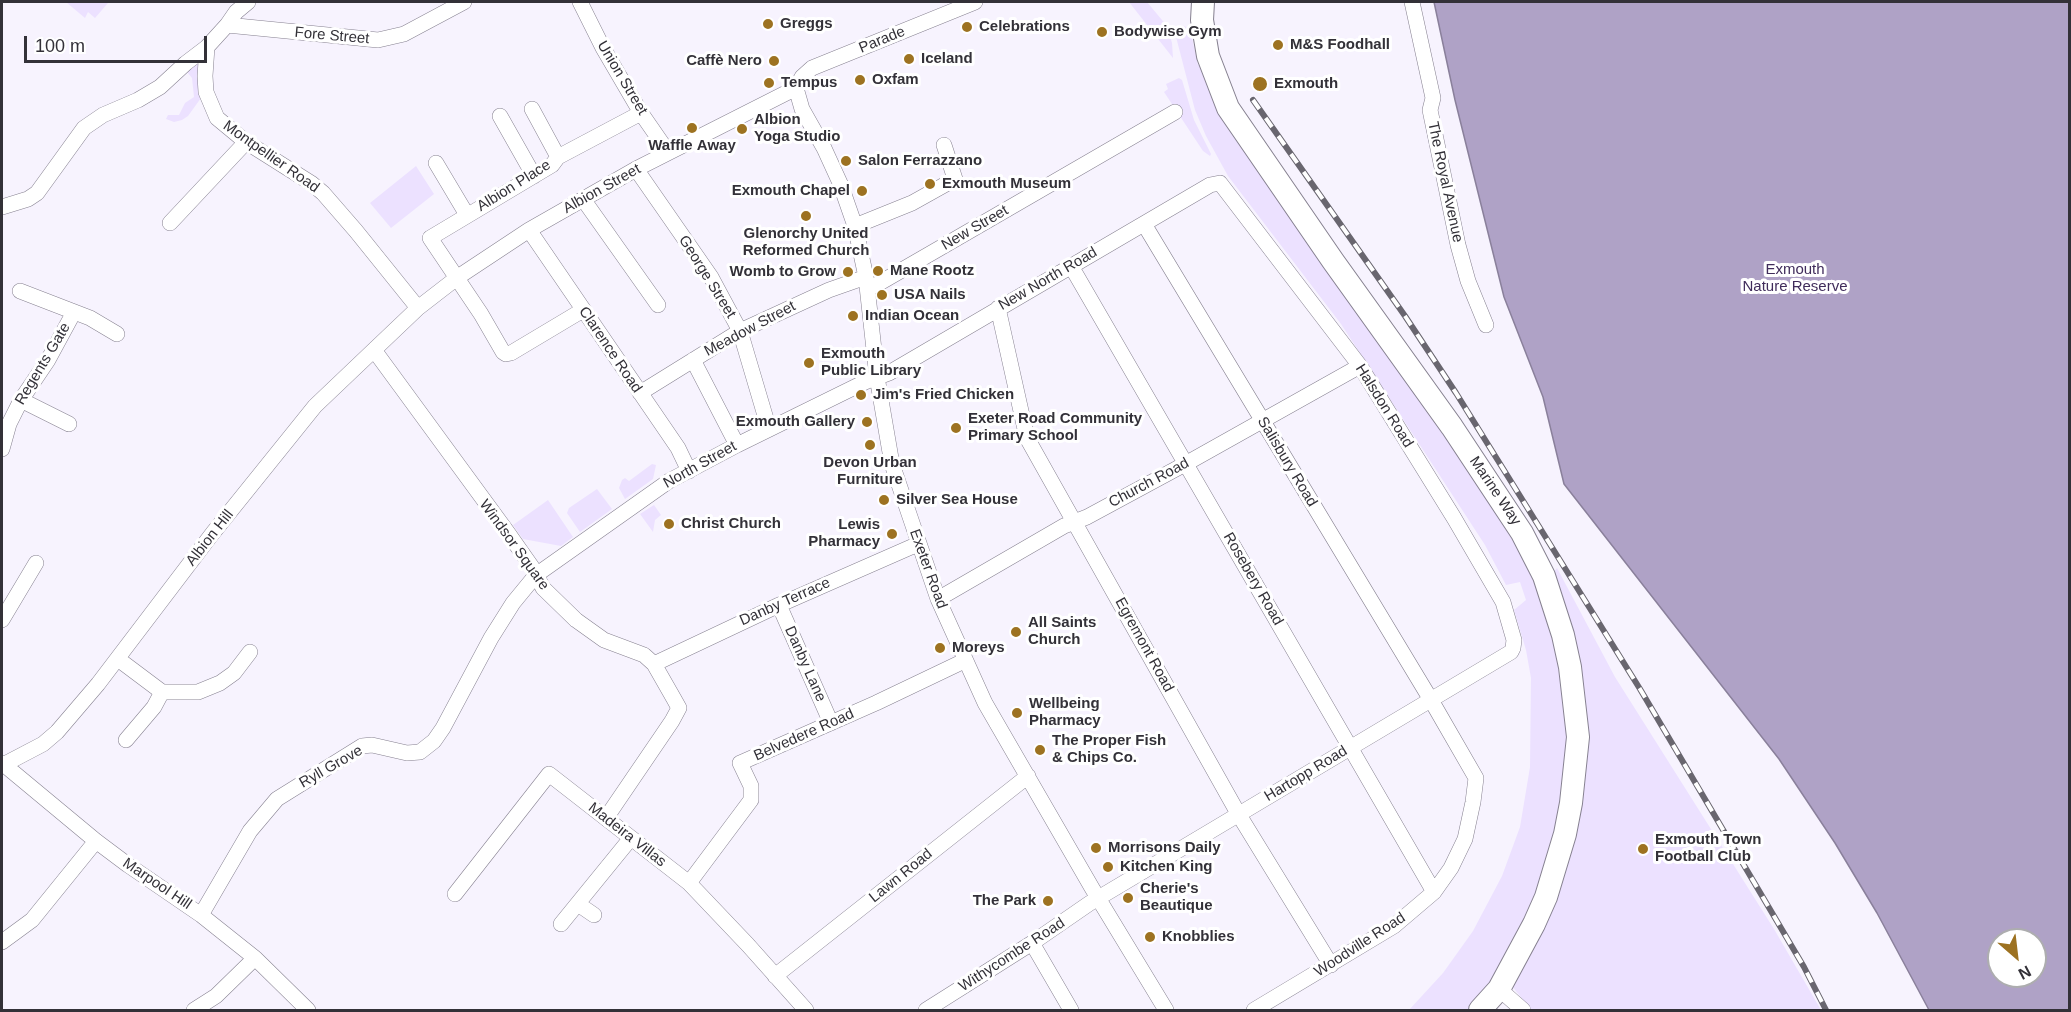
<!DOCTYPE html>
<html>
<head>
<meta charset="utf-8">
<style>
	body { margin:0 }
	#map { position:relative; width:2071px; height:1012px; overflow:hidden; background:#f7f3fe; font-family:Arial,sans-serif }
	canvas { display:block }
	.frame { position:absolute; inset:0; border:3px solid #333138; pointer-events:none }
	.north { position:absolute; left:1987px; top:928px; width:60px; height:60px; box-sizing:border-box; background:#fff; border:2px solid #adadaf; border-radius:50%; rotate:152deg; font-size:16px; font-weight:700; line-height:24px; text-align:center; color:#333138 }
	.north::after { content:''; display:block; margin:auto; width:21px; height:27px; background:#9d7221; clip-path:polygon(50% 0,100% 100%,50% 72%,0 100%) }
	.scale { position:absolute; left:24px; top:36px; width:183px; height:27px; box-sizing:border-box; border:3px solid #333138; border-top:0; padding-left:8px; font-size:18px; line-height:21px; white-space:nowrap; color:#333138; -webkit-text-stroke:4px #fff; paint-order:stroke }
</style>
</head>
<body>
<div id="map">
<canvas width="2071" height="1012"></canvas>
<div class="frame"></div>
<div class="north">N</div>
<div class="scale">100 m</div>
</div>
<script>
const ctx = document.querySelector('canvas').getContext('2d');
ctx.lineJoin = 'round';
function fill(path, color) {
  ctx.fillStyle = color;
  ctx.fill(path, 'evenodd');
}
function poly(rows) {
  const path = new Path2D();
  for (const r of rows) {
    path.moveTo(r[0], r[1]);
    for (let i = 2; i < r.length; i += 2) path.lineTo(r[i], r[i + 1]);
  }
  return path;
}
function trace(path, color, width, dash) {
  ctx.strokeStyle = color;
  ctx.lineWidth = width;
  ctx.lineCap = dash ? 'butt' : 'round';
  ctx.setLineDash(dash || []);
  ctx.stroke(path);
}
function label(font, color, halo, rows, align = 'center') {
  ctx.font = font + ' Arial,sans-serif';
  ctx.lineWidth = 6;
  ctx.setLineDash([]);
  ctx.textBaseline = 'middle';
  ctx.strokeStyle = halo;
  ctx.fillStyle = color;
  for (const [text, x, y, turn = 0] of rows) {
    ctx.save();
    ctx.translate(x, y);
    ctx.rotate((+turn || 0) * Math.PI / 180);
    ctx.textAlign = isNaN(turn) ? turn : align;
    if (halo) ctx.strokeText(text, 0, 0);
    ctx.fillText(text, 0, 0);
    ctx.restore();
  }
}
fill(poly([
	[66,2,106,2,108,3,95,18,88,12,85,18],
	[1129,2,1147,2,1167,26,1172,43,1173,58],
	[1182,25,1190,29,1198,65,1202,64,1495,501,1540,583,1568,705,1569,767,1553,854,1504,964,1471,1010,1409,1010,1443,973,1473,931,1502,876,1520,827,1530,767,1531,678,1526,650,1514,610,1526,600,1520,582,1506,585,1485,545,1341,324,1228,176,1206,136,1195,110,1175,33,1177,27],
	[197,62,200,64,201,98,188,116,182,120,174,122,166,119,168,115,179,115,185,103,194,97,192,78,187,72],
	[1179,78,1182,80,1194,120,1211,154,1210,156,1203,151,1164,92,1168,89,1166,84],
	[416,166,434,194,391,228,370,203],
	[652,464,656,465,653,479,625,499,619,488,622,480,625,478,629,481],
	[597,489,612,509,580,532,567,513,569,508],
	[548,500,573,537,561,546,523,539,513,525],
	[654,505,661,515,655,520,653,532,640,514],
	[1557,568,1615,677,1774,929,1821,1010,1531,1010,1512,986,1581,776,1550,577]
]), '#ece1ff');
const water = poly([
	[1434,2,2069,2,2069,1010,1929,1010,1877,913,1835,843,1779,759,1564,484,1543,397,1504,297,1455,100,1434,2],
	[1999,940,2035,940,2035,976,1999,976,1999,940]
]);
fill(water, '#afa2c6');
trace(water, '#8a809b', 1.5);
const minor = poly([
	[580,2,603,48,641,113,668,152],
	[1412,2,1433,98,1430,110,1458,245,1468,281,1486,325],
	[227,25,378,40,404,34,464,2],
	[207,47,205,76,206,92,217,118,246,142,311,183,323,193,356,231,418,308],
	[796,88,802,109,824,148,840,183,855,226,866,277,877,377,892,464,938,599,985,703,1092,888,1166,1010],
	[796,88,802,77,812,68,975,2],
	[532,109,558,157],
	[500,116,534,176],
	[436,163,467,215],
	[636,169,711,277,740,331,769,429],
	[583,199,658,305],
	[2,207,28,199,37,193,84,128,103,115,138,100,160,87,186,63,207,47,227,25,236,12,248,2],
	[170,223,246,142],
	[1144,224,1431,700,1476,778,1473,802,1465,839,1451,868,1434,892,1394,926,1254,1010],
	[855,226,912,203,955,179,944,145],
	[529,230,678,448,689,471],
	[1071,266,1434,892],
	[868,288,876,285,947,244,1175,112],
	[20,291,90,318,117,334],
	[998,308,1027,438,1239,815,1331,965],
	[583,310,511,353,506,354,503,352,481,314,430,238,552,165,558,157,641,113],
	[374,350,508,533,532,567,543,588,576,620,604,640,644,655,654,664,674,699,679,708,672,721,606,818],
	[693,360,737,445],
	[640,393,740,331,829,290,866,277],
	[21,400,69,424],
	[2,449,9,424,21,400,48,360,74,312],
	[938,599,1064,526,1087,517,1187,463,1360,366],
	[779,605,831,723],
	[2,620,36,563],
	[118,659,162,692,198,692,220,683,234,673,250,652],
	[654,664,779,605,918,544],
	[126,740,154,707,162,692],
	[2,763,96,841,128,865,201,915,255,958,308,1010],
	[3,765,43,744,57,732,98,684,212,534,315,406,418,308,458,277,529,230,636,169,796,88],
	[689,883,751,800,751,786,740,763,876,703,964,661],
	[455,894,549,774,689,883,748,945,806,1010],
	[578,904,594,915],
	[201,915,250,831,277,799,362,746,372,745,407,753,420,752,434,741,443,728,491,638,513,603,536,575,669,481,737,445,865,382,889,373,1210,185,1220,183,1360,366,1454,518,1503,602,1514,640,1513,648,1511,652,1090,903,1032,943,926,1010],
	[561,924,631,838],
	[2,942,32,920,96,841],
	[1032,943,1071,1010],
	[775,976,1028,776],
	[1499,989,1523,1010],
	[194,1010,216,996,255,958]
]);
const highway = poly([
	[1203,2,1202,20,1208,56,1228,108,1333,261,1452,427,1522,533,1544,576,1563,635,1570,667,1578,737,1571,803,1565,834,1546,897,1534,924,1499,989,1480,1010]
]);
trace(minor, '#868190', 16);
trace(highway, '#868190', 24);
trace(minor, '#fff', 15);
trace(highway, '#fff', 22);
const rail = poly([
	[1253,100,1405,316,1456,393,1640,689,1804,967,1826,1010]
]);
trace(rail, '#69666f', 6);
trace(rail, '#fff', 4, [11]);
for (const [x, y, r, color] of [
	[768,24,6,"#9d7221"],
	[967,27,6,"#9d7221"],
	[1102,32,6,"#9d7221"],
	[1278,45,6,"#9d7221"],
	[909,59,6,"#9d7221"],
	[774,61,6,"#9d7221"],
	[860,80,6,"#9d7221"],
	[769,83,6,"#9d7221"],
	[1260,84,8,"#9d7221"],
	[692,128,6,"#9d7221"],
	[742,129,6,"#9d7221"],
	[846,161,6,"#9d7221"],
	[930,184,6,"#9d7221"],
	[862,191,6,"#9d7221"],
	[806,216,6,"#9d7221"],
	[878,271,6,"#9d7221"],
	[848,272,6,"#9d7221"],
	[882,295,6,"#9d7221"],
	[853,316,6,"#9d7221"],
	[809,363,6,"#9d7221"],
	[861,395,6,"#9d7221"],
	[867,422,6,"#9d7221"],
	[956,428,6,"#9d7221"],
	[870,445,6,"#9d7221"],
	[884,500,6,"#9d7221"],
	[669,524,6,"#9d7221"],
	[892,534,6,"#9d7221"],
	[1016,632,6,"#9d7221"],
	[940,648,6,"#9d7221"],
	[1017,713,6,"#9d7221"],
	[1040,750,6,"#9d7221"],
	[1096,848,6,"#9d7221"],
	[1643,849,6,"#9d7221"],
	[1108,867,6,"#9d7221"],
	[1128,898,6,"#9d7221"],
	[1048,901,6,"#9d7221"],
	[1150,937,6,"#9d7221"]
]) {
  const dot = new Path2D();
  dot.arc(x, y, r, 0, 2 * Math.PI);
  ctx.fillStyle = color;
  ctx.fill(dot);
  trace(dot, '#fff', 2);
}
label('bold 15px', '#333138', '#fff', [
	["Greggs",780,24],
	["Celebrations",979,27],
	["Bodywise Gym",1114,32],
	["M&S Foodhall",1290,45],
	["Iceland",921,59],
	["Caffè Nero",762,61,"right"],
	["Oxfam",872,80],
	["Tempus",781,83],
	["Exmouth",1274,84],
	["Albion",754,120],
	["Yoga Studio",754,137],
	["Waffle Away",692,146,"center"],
	["Salon Ferrazzano",858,161],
	["Exmouth Museum",942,184],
	["Exmouth Chapel",850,191,"right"],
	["Glenorchy United",806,234,"center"],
	["Reformed Church",806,251,"center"],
	["Mane Rootz",890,271],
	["Womb to Grow",836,272,"right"],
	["USA Nails",894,295],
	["Indian Ocean",865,316],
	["Exmouth",821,354],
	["Public Library",821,371],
	["Jim's Fried Chicken",873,395],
	["Exeter Road Community",968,419],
	["Primary School",968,436],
	["Exmouth Gallery",855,422,"right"],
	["Devon Urban",870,463,"center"],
	["Furniture",870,480,"center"],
	["Silver Sea House",896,500],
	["Christ Church",681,524],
	["Lewis",880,525,"right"],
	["Pharmacy",880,542,"right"],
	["All Saints",1028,623],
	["Church",1028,640],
	["Moreys",952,648],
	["Wellbeing",1029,704],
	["Pharmacy",1029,721],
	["The Proper Fish",1052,741],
	["& Chips Co.",1052,758],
	["Exmouth Town",1655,840],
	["Football Club",1655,857],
	["Morrisons Daily",1108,848],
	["Kitchen King",1120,867],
	["Cherie's",1140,889],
	["Beautique",1140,906],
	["The Park",1036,901,"right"],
	["Knobblies",1162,937]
], 'left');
label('15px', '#333138', '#fff', [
	["Fore Street",332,36,5],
	["Parade",882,40,-22],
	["Union Street",622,78,59],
	["Montpellier Road",271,157,35],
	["The Royal Avenue",1445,182,78],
	["Albion Place",514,186,-32],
	["Albion Street",602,189,-29],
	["New Street",975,228,-30],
	["George Street",707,277,58],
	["New North Road",1048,279,-30],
	["Meadow Street",750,329,-28],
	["Clarence Road",610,350,56],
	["Regents Gate",43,364,-59],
	["Halsdon Road",1384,406,58],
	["Salisbury Road",1287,462,59],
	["North Street",700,465,-29],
	["Church Road",1149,483,-28],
	["Marine Way",1495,491,56],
	["Albion Hill",210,538,-52],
	["Windsor Square",514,545,54],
	["Exeter Road",928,569,70],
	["Rosebery Road",1253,579,60],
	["Danby Terrace",785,602,-24],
	["Egremont Road",1144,645,61],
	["Danby Lane",805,664,66],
	["Belvedere Road",804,735,-24],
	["Ryll Grove",331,767,-30],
	["Hartopp Road",1306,774,-31],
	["Madeira Villas",627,835,38],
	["Lawn Road",901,876,-39],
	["Marpool Hill",157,884,34],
	["Woodville Road",1360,945,-33],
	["Withycombe Road",1012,955,-33]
]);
label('15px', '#402c5b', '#fff', [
	["Exmouth",1795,270],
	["Nature Reserve",1795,287]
]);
</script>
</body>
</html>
